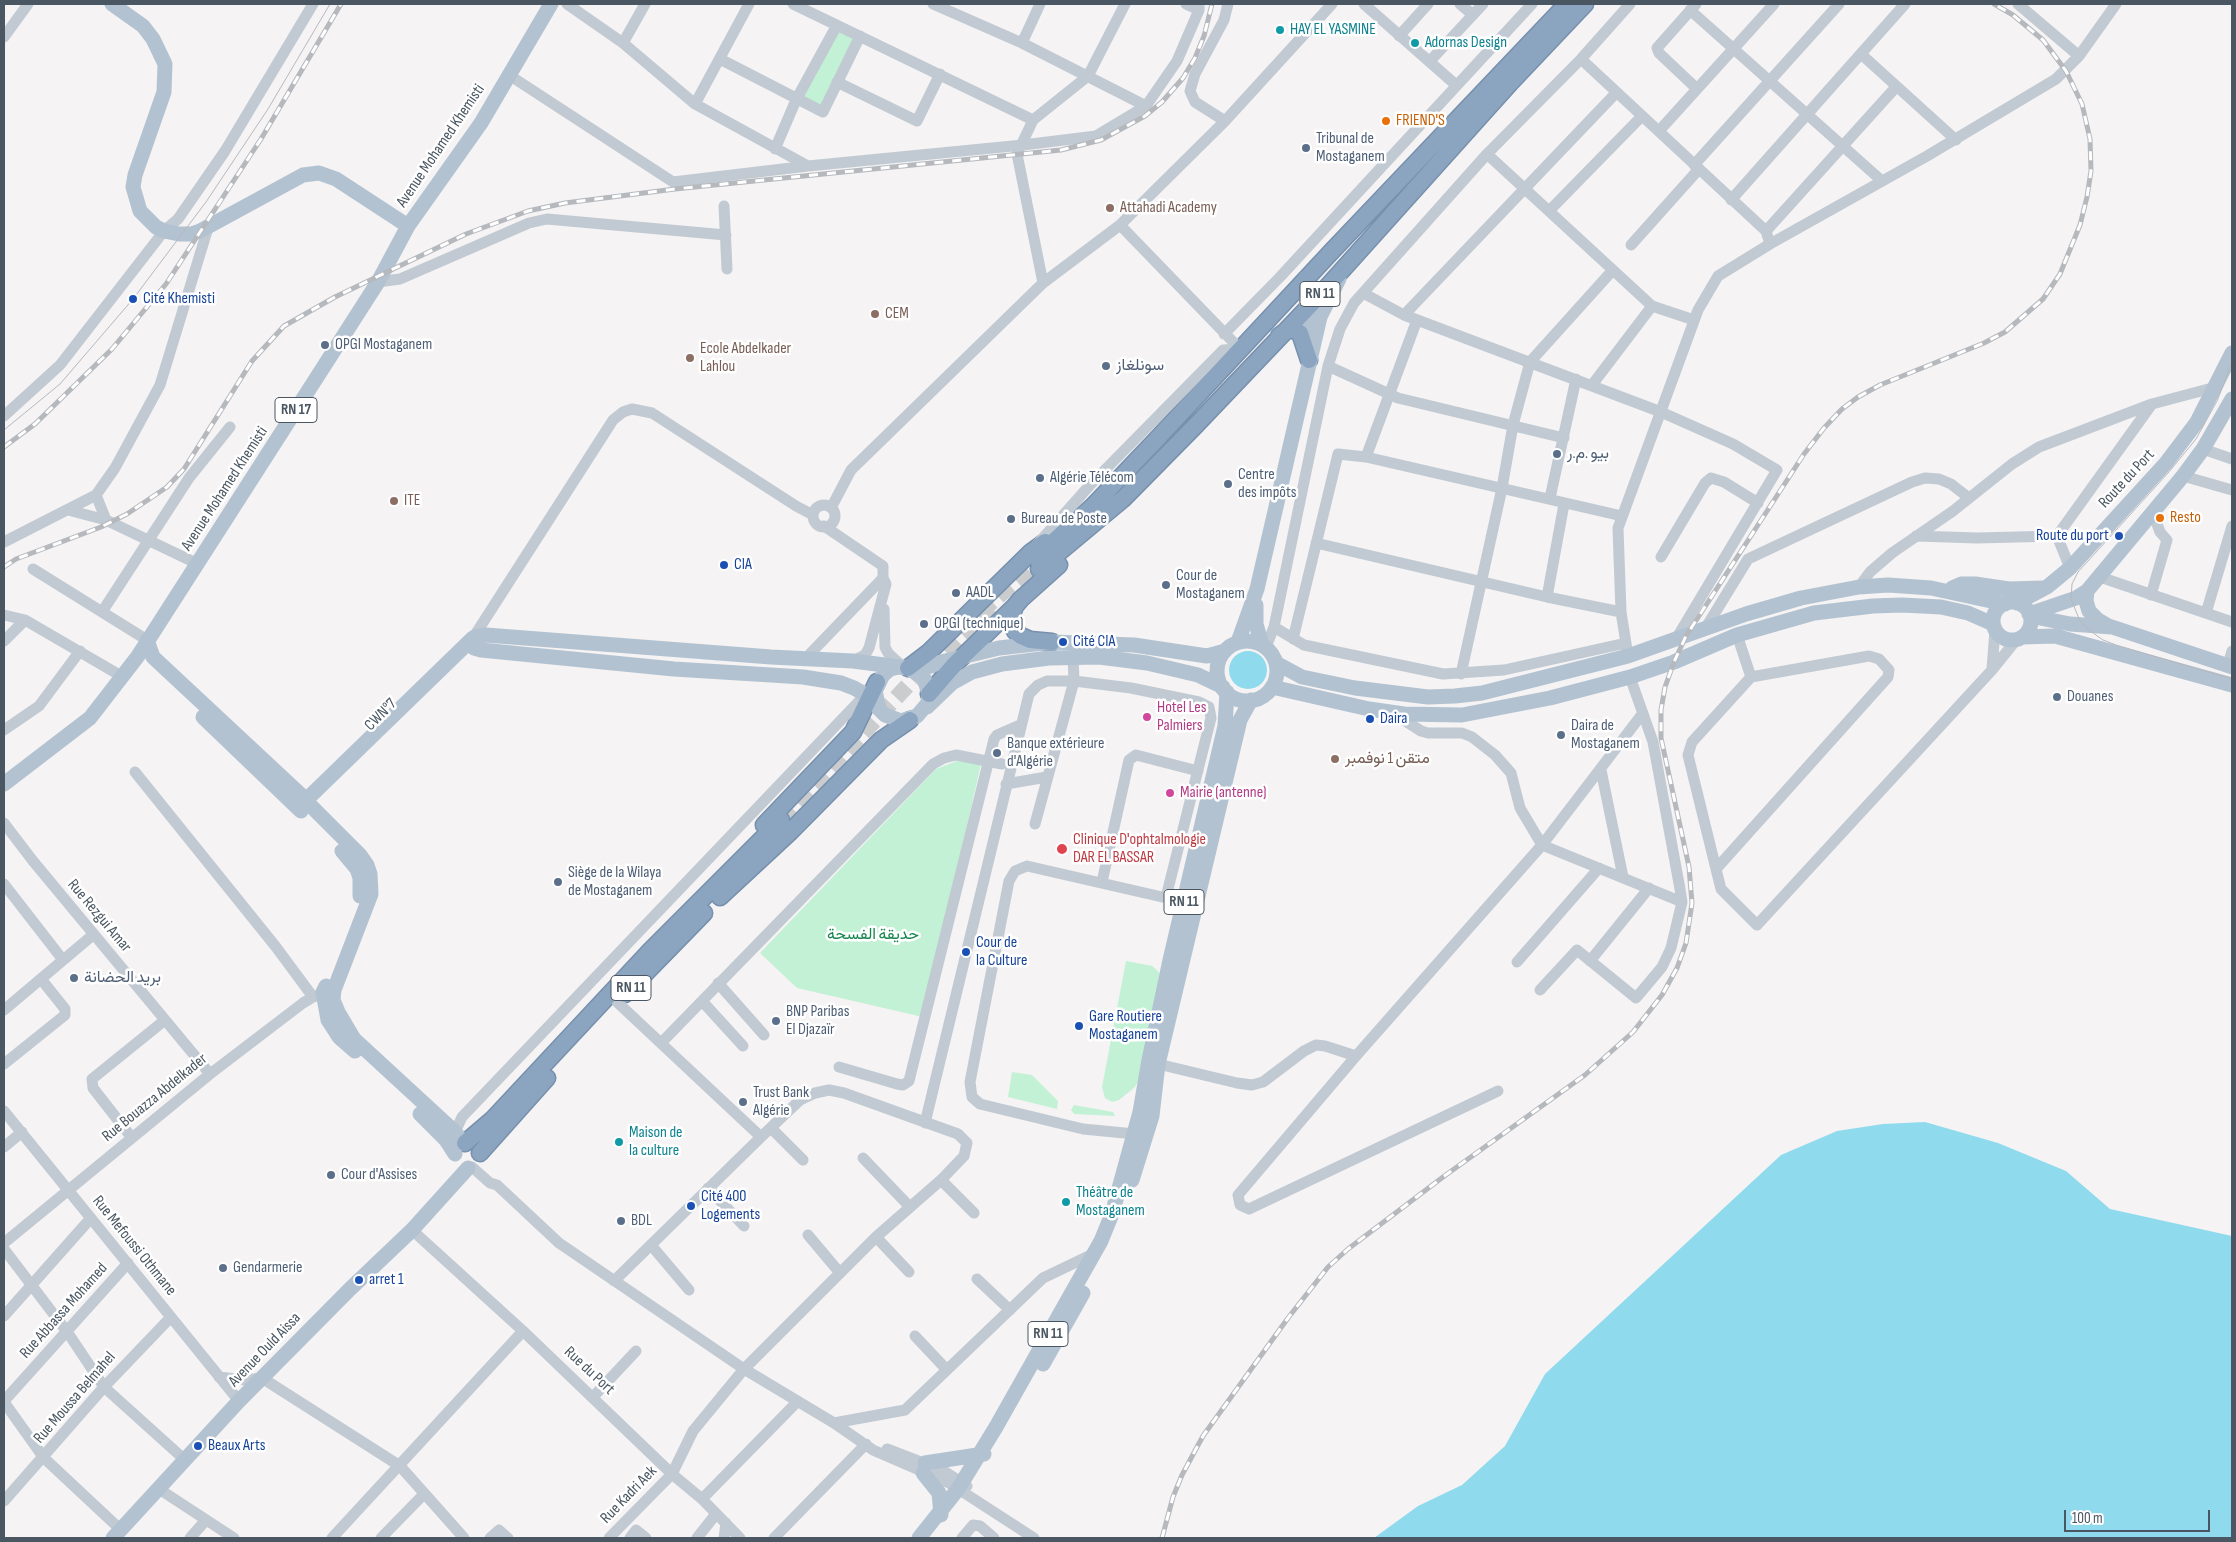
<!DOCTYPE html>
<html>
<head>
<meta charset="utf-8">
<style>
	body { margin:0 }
	#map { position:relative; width:2236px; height:1542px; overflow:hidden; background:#f5f3f3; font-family:"Sofia Sans Condensed",sans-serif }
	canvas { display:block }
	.frame { position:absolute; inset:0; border:5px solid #4a5661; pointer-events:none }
	.scale { position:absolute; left:2064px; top:1510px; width:146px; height:22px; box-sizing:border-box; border:2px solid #4a5661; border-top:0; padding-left:6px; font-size:15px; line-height:18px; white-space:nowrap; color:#4a5661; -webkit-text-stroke:4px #fff; paint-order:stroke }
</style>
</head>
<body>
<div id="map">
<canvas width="2236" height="1542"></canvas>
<div class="frame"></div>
<div class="scale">100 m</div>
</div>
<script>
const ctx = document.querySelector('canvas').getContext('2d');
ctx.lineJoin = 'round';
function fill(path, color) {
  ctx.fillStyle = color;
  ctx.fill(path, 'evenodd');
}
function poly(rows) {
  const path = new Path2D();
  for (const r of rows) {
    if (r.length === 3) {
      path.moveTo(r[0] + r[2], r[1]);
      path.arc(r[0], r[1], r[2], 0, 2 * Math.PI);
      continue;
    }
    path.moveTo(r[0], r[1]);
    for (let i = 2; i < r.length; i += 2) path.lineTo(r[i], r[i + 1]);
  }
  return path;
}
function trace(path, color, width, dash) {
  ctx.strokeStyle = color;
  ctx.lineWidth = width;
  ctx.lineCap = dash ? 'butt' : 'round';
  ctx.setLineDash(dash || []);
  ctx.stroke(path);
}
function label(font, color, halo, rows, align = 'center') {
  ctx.font = font + ' "Sofia Sans Condensed",Vazirmatn,sans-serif';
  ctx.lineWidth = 5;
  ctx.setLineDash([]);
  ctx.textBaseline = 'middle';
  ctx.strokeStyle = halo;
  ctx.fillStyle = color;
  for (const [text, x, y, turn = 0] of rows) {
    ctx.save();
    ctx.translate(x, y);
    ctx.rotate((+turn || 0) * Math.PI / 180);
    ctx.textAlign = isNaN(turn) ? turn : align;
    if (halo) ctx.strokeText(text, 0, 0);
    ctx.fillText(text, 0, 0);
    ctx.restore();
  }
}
fill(poly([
	[837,25,860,36,823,112,796,100],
	[957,761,981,764,923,1017,797,988,760,953,936,769],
	[1126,961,1152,966,1159,972,1160,980,1139,1080,1135,1087,1119,1100,1112,1102,1105,1098,1102,1087],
	[1012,1072,1032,1075,1058,1101,1057,1109,1008,1097],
	[1074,1105,1113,1112,1115,1116,1074,1114,1071,1110]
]), '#c3f1d5');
fill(poly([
	[1248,670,19],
	[1925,1122,1998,1143,2066,1171,2110,1209,2232,1236,2232,1538,1374,1538,1418,1506,1462,1485,1505,1446,1545,1374,1781,1155,1837,1131,1883,1124]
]), '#90daee');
trace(poly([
	[980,612,1035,565],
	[929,669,957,640,993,609],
	[781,820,927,665]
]), '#caccce', 16, [16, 8]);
const highway = poly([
	[1279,336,1287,330,1295,330,1300,333,1309,360],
	[1038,560,1052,543,1093,506,1156,440,1332,251,1567,4],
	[1039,569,1123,499,1194,427,1318,297,1512,81,1585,4],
	[1052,642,1030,640,1021,636,1015,631,1010,620,1015,606,1021,599,1059,565],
	[908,668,929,652,1030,553,1045,542],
	[929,694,954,665,1015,606],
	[764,825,853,732,877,682],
	[720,897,789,833,881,740,910,720],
	[625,994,704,913],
	[465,1143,493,1119,650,951,781,820],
	[480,1153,547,1078]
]);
trace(highway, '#7690ad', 19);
trace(poly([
	[567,4,623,43,695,104,808,166],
	[793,4,1033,120,1017,154,1043,283],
	[933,4,1022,43,1146,106],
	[1186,4,1199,10],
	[1364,4,1456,85],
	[1460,4,1473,15],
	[1696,4,1657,48,1659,53,1696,88],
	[2018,4,2079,56],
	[1690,10,1882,181],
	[1399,36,1428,4],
	[4,37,28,4],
	[623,43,645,4],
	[1022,43,1040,4],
	[1861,54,1956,140],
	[720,59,823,112,860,36],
	[1581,59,1766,231,1770,244],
	[1430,61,1483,4],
	[509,75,673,182,808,166,1023,145,1096,136,1146,106,1177,61,1199,10,1199,4],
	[837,82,917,121,940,74],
	[695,104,749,4],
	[1033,120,1088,76,1125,4],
	[1225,121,1195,102,1190,91,1195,74,1224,20,1228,4],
	[1659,131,1774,4],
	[775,149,796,100,837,25],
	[1487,154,1652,306,1694,320],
	[1694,165,1839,4],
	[1731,200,1905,4],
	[724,206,727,269],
	[1550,210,1642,116],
	[1120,225,1240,349],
	[1766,231,1896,87],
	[1631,245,1699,169],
	[378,282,400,279,529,223,547,219,726,235],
	[1363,293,1404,315,1661,412,1733,444,1777,470,1676,639],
	[1404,315,1616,93],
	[1224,334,1280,277,1532,4],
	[1328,366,1398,398,1564,438],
	[1592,385,1652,306],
	[4,416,60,365,164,231,178,219,225,151,313,4],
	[2203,449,2232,459],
	[1366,457,1417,320],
	[2183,476,2232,490],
	[96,495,106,520],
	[1550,498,1576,379],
	[824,516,11],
	[831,508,851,470,1043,283,1120,225,1225,121,1332,4],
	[68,510,106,520,198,564],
	[824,526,883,566,883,578,886,584,869,648,865,655,853,661],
	[1916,536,1977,538,2057,536],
	[2057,536,2152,404],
	[2057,536,2070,568],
	[4,542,96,495,115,468,160,385,208,228],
	[1316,543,1547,597,1621,612],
	[1036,546,1090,485,1223,350,1240,349],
	[1661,557,1705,483,1711,478,1724,482,1758,503],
	[33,569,147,640],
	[2100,577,2232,622],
	[1859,587,1870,572,1892,553,1953,511,2012,464,2039,447,2152,404,2216,387],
	[2151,595,2167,540,2160,532,2153,513],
	[1547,597,1564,504],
	[884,609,885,647,888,653,903,667],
	[102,612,189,478,230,427],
	[2206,613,2232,526],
	[4,615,25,620,123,677],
	[1274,627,1304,645,1443,674,1504,670,1626,643],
	[1705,629,1748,559,1912,482,1925,478,1939,479,1951,484,1969,498],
	[1737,635,1751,677],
	[473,638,613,420,623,412,632,409,652,413,796,506,813,515],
	[1293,639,1338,454,1366,457,1622,516],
	[4,641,25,620],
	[1266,647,1274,627,1328,366,1340,329,1354,303,1487,154,1581,59,1630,4],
	[1628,656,1621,612,1618,528,1698,310,1718,276,1770,244,1927,156,2056,79,2079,56,2116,4],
	[805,659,883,578],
	[2228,665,2232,651],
	[1992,669,1995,630],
	[1461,674,1502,488,1513,425,1530,362,1612,271],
	[1393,713,1421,731,1428,733,1462,733,1472,737,1495,755,1511,773,1520,808,1542,845,1682,902],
	[4,730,39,706,80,651],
	[1601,770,1623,877],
	[135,772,276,947,313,997],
	[1006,784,1047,777],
	[4,823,33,861,210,1074],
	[1035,824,1074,681,1131,688,1199,702,1209,707,1211,718,1166,897],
	[1716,869,1888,677,1889,670,1879,659,1869,656,1751,677,1692,742,1688,755,1716,869,1721,889,1757,925,1992,670,2017,639],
	[1102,882,1129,760,1136,755,1198,771],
	[4,884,63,960],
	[1590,961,1649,888],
	[1517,962,1599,868],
	[718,983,764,1035],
	[1540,990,1577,950,1636,998,1662,967,1671,948,1682,902,1680,889,1653,742,1630,677],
	[702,1001,743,1046],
	[617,1002,761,1137],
	[4,1010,94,934],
	[662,1042,933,764,944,758,956,755,1002,764],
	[4,1064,65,1015,65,1009,41,979],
	[1158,1064,1237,1083,1252,1085,1263,1082,1304,1051,1316,1045,1325,1046,1356,1056],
	[839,1067,897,1084,903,1085,909,1081,994,739,997,735,1020,725],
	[1498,1091,1249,1209,1240,1205,1238,1195,1356,1056,1542,845,1643,713],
	[4,1111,239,1401],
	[925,1123,1029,694,1038,685,1047,681,1074,681,1073,656],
	[771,1128,803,1160],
	[455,1132,462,1117,866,694],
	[1135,1134,1083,1129,980,1104,972,1097,970,1082,1009,881,1015,871,1027,866,1184,902],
	[132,1138,93,1088,92,1079,165,1020],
	[4,1147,22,1132],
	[863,1158,910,1207],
	[472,1167,490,1183,497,1185,559,1243,744,1369,834,1423,873,1450,949,1483,1034,1538],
	[941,1180,974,1213],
	[708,1188,744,1226],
	[412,1230,523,1331,672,1474,702,1499,740,1538],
	[808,1235,840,1273],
	[876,1237,909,1272],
	[4,1243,210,1074,303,1003,313,997,330,991],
	[651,1245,689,1290],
	[4,1249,68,1333,104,1387,185,1460],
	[977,1279,1010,1310],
	[4,1316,91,1218],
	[915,1336,947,1370],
	[219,1377,245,1380,262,1378,400,1466,464,1538],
	[593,1397,636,1351],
	[4,1401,128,1263],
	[4,1402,44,1458,121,1530],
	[834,1423,905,1410,1043,1278,1093,1254],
	[887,1449,944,1471,967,1486],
	[159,1489,234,1538],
	[702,1499,798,1401],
	[4,1501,104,1387,171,1317],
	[190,1538,206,1520],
	[332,1538,523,1331],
	[381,1538,424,1494],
	[490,1538,499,1530,508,1538],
	[609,1538,672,1474,693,1431,744,1369,876,1237,941,1180,964,1156,967,1143,958,1134,844,1093,829,1090,815,1093,800,1100,761,1137,614,1281],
	[630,1538,636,1530,646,1538],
	[697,1538,716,1514],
	[724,1538,726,1523],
	[774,1538,866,1444],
	[962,1538,973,1525,980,1526,994,1538]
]), '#c1cad2', 11);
trace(poly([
	[112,4,143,26,153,39,165,64,164,92,135,175,133,187,140,211,156,227,164,231,179,234,191,234,200,231,303,175,319,173,336,179,408,226],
	[1306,278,1308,343],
	[1952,588,1961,584,1975,584,2009,589,2043,588],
	[2087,591,2086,601,2089,611,2098,620,2110,627],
	[2012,621,19],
	[2017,603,2047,587,2070,568,2166,463,2197,422,2232,353],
	[1256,605,1256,624,1262,645],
	[2029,614,2076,598,2087,591,2183,476,2203,449,2232,399],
	[2030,616,2070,624,2112,627,2232,667],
	[475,637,486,635,771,657,853,661,908,668,924,678,929,694,928,703,917,716,901,721,885,715,879,709,875,691,883,675,890,669,899,667],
	[2022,637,2055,636,2232,685],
	[147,640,153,657,301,795,308,804],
	[1247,671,30],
	[1238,642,1257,589,1320,317,1339,279],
	[474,648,481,650,674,669,803,677,841,683,854,688,875,700],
	[1276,663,1302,677,1355,688,1428,697,1455,696,1482,693,1628,656,1746,614,1801,598,1859,587,1888,585,1931,588,2005,604],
	[917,671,941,662,999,648,1052,642,1134,645,1207,656,1225,651],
	[1272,687,1369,709,1404,714,1462,715,1550,698,1630,677,1674,662,1737,635,1814,613,1873,606,1902,605,1941,607,1968,613,1993,624],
	[927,707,952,683,972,672,1002,664,1049,658,1099,657,1147,663,1198,675,1223,687],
	[203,717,301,811],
	[4,784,90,718,138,656,378,282,408,226,481,123,551,4],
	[302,804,473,638],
	[311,806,360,855,367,865,370,874,371,894,334,990,333,1000,338,1012,354,1039,455,1132,463,1143],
	[342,851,357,869,360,878,360,896],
	[326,986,323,992,328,1020,339,1037,355,1051],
	[420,1114,446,1140,455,1154],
	[1132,1180,1152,1116,1158,1064,1240,720,1251,700],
	[1043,1364,1083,1293],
	[925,1463,984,1454],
	[923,1473,939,1493,941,1515],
	[113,1538,239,1401,350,1289,412,1230,468,1168],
	[919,1538,958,1489,996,1427,1101,1241,1112,1214,1140,1112,1149,1060,1170,960,1225,726,1227,692]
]), '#b3c2d1', 15);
trace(highway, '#8ba5c1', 16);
trace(poly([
	[2232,363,2217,401,2196,439,2168,473,2078,572,2072,584,2071,599,2080,621,2089,630,2103,640,2116,645,2232,679],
	[4,430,60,384,133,299,206,202,268,109,330,4]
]), '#b5b8bd', 1);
const rail = poly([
	[4,447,35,424,112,349,166,284,261,139,341,4],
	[4,567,16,559,101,527,127,514,167,487,184,469,252,361,284,326,335,297,466,234,528,211,565,203,675,189,1061,150,1101,140,1145,116,1162,102,1183,78,1195,58,1204,36,1212,4],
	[1162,1538,1173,1497,1182,1475,1203,1436,1288,1318,1328,1267,1348,1249,1443,1177,1585,1075,1633,1032,1662,995,1677,968,1686,943,1692,903,1689,867,1661,738,1661,710,1665,687,1674,662,1686,636,1804,454,1824,428,1842,409,1858,397,1880,385,1984,343,2005,332,2043,299,2060,274,2080,225,2087,197,2091,171,2090,139,2082,104,2066,71,2043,40,2013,15,1994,4]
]);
trace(rail, '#b5b8bd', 5);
trace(rail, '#fff', 3, [9]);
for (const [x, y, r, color] of [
	[1280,30,5,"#0f9aa8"],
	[1415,43,5,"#0f9aa8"],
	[1386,121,5,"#e8710a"],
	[1306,148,5,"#5c6f8a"],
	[1110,208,5,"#8d6e63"],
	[133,299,5,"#1a4fb4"],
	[875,314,5,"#8d6e63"],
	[325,345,5,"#5c6f8a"],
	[690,358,5,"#8d6e63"],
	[1106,366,5,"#5c6f8a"],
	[1557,454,5,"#5c6f8a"],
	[1040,478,5,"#5c6f8a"],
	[1228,484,5,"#5c6f8a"],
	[394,501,5,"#8d6e63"],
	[2160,518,5,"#e8710a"],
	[1011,519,5,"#5c6f8a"],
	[2119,536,5,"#1a4fb4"],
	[724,565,5,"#1a4fb4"],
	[1166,585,5,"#5c6f8a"],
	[956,593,5,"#5c6f8a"],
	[924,624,5,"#5c6f8a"],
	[1063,642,5,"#1a4fb4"],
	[2057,697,5,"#5c6f8a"],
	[1147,717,5,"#d1479c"],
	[1370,719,5,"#1a4fb4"],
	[1561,735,5,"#5c6f8a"],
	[997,753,5,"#5c6f8a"],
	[1335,759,5,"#8d6e63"],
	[1170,793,5,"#d1479c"],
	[1062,849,6,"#e0444e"],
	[558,882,5,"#5c6f8a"],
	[966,952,5,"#1a4fb4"],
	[74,978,5,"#5c6f8a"],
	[776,1021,5,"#5c6f8a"],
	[1079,1026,5,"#1a4fb4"],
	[743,1102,5,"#5c6f8a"],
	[619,1142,5,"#0f9aa8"],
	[331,1175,5,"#5c6f8a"],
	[1066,1202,5,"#0f9aa8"],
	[691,1206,5,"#1a4fb4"],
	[621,1221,5,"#5c6f8a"],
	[223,1268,5,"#5c6f8a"],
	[359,1280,5,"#1a4fb4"],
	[198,1446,5,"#1a4fb4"]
]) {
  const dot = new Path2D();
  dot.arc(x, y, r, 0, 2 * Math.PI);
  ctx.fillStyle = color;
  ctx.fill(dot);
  trace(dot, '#fff', 2);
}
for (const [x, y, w] of [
	[1320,294,40],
	[296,410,42],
	[1184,902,40],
	[631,988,40],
	[1048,1334,40]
]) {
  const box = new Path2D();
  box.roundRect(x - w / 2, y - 12.5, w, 25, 4);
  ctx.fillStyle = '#fff';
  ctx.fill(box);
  trace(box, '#4a5661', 1);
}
label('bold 15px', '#4a5661', null, [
	["RN 11",1320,294],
	["RN 17",296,410],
	["RN 11",1184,902],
	["RN 11",631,988],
	["RN 11",1048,1334]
]);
label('16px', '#0d838f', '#fff', [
	["HAY EL YASMINE",1290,30],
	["Adornas Design",1425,43],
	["Maison de",629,1133],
	["la culture",629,1151],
	["Théâtre de",1076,1193],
	["Mostaganem",1076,1211]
], 'left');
label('16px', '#c56008', '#fff', [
	["FRIEND'S",1396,121],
	["Resto",2170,518]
], 'left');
label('16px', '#4e5e75', '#fff', [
	["Tribunal de",1316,139],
	["Mostaganem",1316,157],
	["OPGI Mostaganem",335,345],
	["سونلغاز",1116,366],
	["بيو .م.ر",1567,454],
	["Centre",1238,475],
	["des impôts",1238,493],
	["Algérie Télécom",1050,478],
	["Bureau de Poste",1021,519],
	["Cour de",1176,576],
	["Mostaganem",1176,594],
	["AADL",966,593],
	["OPGI (technique)",934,624],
	["Douanes",2067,697],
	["Daira de",1571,726],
	["Mostaganem",1571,744],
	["Banque extérieure",1007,744],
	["d'Algérie",1007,762],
	["Siège de la Wilaya",568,873],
	["de Mostaganem",568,891],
	["بريد الحضانة",84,978],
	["BNP Paribas",786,1012],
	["El Djazaïr",786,1030],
	["Trust Bank",753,1093],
	["Algérie",753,1111],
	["Cour d'Assises",341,1175],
	["BDL",631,1221],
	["Gendarmerie",233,1268]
], 'left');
label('16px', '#4a5661', '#fff', [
	["Avenue Mohamed Khemisti",441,146,-56],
	["Route du Port",2127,479,-47],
	["Avenue Mohamed Khemisti",225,489,-57],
	["CWN°7",381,715,-45],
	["Rue Rezgui Amar",99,916,50],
	["Rue Bouazza Abdelkader",155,1098,-39],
	["Rue Mefoussi Othmane",134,1246,51],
	["Rue Abbassa Mohamed",64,1311,-48],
	["Avenue Ould Aissa",265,1350,-46],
	["Rue du Port",589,1371,43],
	["Rue Moussa Belmahel",75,1398,-49],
	["Rue Kadri Aek",629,1495,-46]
]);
label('16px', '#785e54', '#fff', [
	["Attahadi Academy",1120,208],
	["CEM",885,314],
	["Ecole Abdelkader",700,349],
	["Lahlou",700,367],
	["ITE",404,501],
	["متقن 1 نوفمبر",1345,759]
], 'left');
label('16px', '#164399', '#fff', [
	["Cité Khemisti",143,299],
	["Route du port",2109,536,"right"],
	["CIA",734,565],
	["Cité CIA",1073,642],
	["Daira",1380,719],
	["Cour de",976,943],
	["la Culture",976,961],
	["Gare Routiere",1089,1017],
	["Mostaganem",1089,1035],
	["Cité 400",701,1197],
	["Logements",701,1215],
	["arret 1",369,1280],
	["Beaux Arts",208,1446]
], 'left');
label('16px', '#b23c85', '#fff', [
	["Hotel Les",1157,708],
	["Palmiers",1157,726],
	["Mairie (antenne)",1180,793]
], 'left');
label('16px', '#be3a42', '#fff', [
	["Clinique D'ophtalmologie",1073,840],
	["DAR EL BASSAR",1073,858]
], 'left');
label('16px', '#17864f', '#fff', [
	["حديقة الفسحة",873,935]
]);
</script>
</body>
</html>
